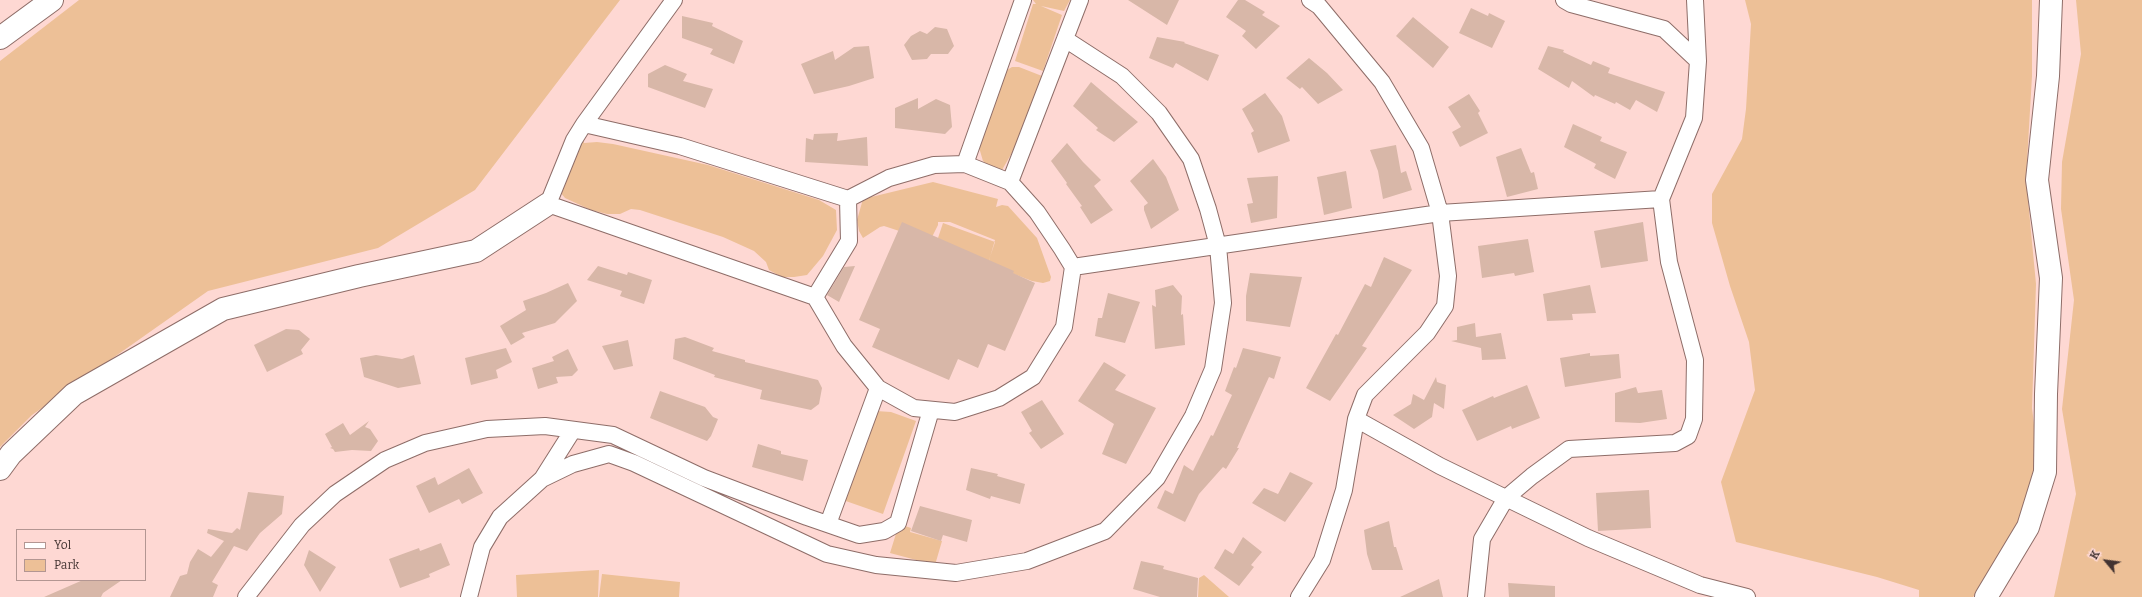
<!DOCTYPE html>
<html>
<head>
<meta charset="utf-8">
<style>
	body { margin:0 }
	#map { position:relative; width:2142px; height:597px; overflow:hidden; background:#fed8d3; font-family:Bitter,serif }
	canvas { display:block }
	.legend { position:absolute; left:16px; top:529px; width:130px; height:52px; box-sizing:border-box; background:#fed8d3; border:1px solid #b39692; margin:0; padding:5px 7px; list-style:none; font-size:12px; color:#423331 }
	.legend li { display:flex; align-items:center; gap:8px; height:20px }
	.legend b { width:20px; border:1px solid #b39692 }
	.north { position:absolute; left:2086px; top:541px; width:40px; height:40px; -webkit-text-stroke:3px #fed8d3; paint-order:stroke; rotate:299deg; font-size:11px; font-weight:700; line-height:16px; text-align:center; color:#423331 }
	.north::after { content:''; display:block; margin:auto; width:14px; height:18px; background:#423331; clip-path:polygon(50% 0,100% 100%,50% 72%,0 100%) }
</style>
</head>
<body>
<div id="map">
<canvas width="2142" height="597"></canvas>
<ul class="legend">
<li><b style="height:5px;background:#fff"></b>Yol</li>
<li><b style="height:11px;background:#edc097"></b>Park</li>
</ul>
<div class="north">K</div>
</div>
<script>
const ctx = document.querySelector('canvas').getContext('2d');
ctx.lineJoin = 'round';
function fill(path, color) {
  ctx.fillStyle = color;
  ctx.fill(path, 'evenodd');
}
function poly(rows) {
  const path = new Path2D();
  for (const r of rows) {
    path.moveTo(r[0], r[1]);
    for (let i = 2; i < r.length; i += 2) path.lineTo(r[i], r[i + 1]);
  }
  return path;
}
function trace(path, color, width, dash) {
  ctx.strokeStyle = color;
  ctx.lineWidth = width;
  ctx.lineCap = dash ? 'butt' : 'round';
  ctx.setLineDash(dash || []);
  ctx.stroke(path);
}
fill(poly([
	[79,0,620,0,475,190,378,248,208,291,32,415,0,447,0,61],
	[1033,0,1070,0,1064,11,1041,6,1062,15,1043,71,1015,61,1033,4,1036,4],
	[1745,0,2032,0,2032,76,2026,179,2036,284,2032,408,2037,449,2029,504,2009,547,1973,597,1919,597,1919,590,1877,577,1736,542,1721,482,1755,390,1749,342,1730,286,1712,223,1712,194,1742,139,1746,109,1751,24],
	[2076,0,2142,0,2142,597,2054,597,2076,494,2062,409,2074,300,2061,209,2062,162,2081,54],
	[1012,67,1019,67,1042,76,1017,144,1002,170,991,168,983,161,978,144,1003,79,1007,70],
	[584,124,584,143,597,142,613,144,708,165,819,200,836,210,837,230,823,256,807,275,794,277,782,277,769,270,766,262,754,251,723,237,640,210,631,209,620,214,607,214,591,210,565,198,560,192],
	[933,182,998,199,996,207,1002,205,1008,206,1037,238,1051,277,1050,281,1043,283,1032,281,988,264,995,240,950,222,938,222,938,225,930,241,884,226,880,227,863,238,859,231,857,220,863,199],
	[943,223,995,242,988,263,936,244],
	[876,411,891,412,916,421,883,514,840,499],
	[899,524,911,528,910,532,942,541,935,565,890,553],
	[599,570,598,597,517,597,516,575],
	[602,574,680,582,679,597,599,597],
	[1204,575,1229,597,1198,597,1199,578]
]), '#edc097');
fill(poly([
	[1128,0,1179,0,1167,25],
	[1238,0,1245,0,1265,12,1262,15,1280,26,1256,49,1242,36,1246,31,1226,17],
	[1471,8,1488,16,1489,13,1505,21,1492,48,1459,33],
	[682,16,713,23,712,26,743,41,734,64,710,54,713,49,682,38],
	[1413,17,1449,47,1433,68,1396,36],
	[935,27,947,29,954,46,948,54,931,54,927,59,912,60,904,45,911,36,920,31,927,34],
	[1157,37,1185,42,1184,43,1219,55,1208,81,1176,63,1173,68,1149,58],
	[869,46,874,78,849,86,814,94,801,64,833,51,835,60,854,47],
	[1548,46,1564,50,1563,52,1591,65,1593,61,1610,68,1608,73,1665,92,1657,112,1636,100,1630,110,1616,102,1615,104,1595,95,1594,97,1572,81,1569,88,1538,69],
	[1309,58,1327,73,1343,90,1318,104,1302,87,1300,89,1286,78],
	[665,65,687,74,683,81,713,89,705,108,648,87,648,74],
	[1091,82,1138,122,1114,142,1096,130,1098,128,1073,106],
	[1265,93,1282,116,1290,141,1258,153,1251,133,1254,131,1242,109],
	[1469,94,1480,111,1478,113,1488,133,1460,147,1452,132,1461,127,1448,107],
	[918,98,918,109,936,99,950,105,952,127,945,134,895,128,895,108],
	[1573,124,1602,137,1600,141,1627,152,1615,179,1594,168,1596,164,1564,147],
	[838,133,837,141,867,137,868,166,805,162,806,138,813,140,814,134],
	[1067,143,1083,162,1101,180,1094,186,1113,210,1091,224,1080,207,1082,206,1066,184,1067,183,1051,161],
	[1396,145,1401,173,1406,171,1412,190,1383,199,1378,171,1370,150],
	[1521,148,1531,173,1534,172,1538,189,1507,197,1496,157],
	[1153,159,1166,177,1179,210,1151,229,1144,210,1144,206,1148,203,1130,181],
	[1346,171,1352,208,1324,215,1317,177],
	[1278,176,1277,218,1251,223,1247,204,1253,203,1247,178],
	[902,222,1014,271,1013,273,1035,283,1005,351,988,344,978,368,958,359,949,380,872,347,880,329,859,320],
	[1643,222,1648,261,1601,268,1594,231],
	[1528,239,1534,272,1515,276,1514,273,1482,278,1478,246],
	[1384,257,1412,270,1362,346,1367,348,1330,401,1306,388,1336,334,1338,335,1365,284,1371,287],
	[598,266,627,275,628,272,652,280,644,304,620,296,622,291,587,280],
	[855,266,839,302,827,295,844,267],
	[1250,273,1302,277,1290,327,1246,321,1246,296],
	[568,283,577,301,555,323,522,333,525,337,511,345,500,326,526,310,523,301,546,293],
	[1173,285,1182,296,1181,315,1183,314,1185,345,1155,349,1152,305,1156,307,1155,290],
	[1590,285,1596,313,1572,314,1573,320,1547,321,1543,294],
	[1108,293,1140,302,1125,343,1095,336,1098,318,1102,318],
	[1475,323,1476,337,1501,333,1506,359,1482,360,1481,348,1451,341,1457,340,1457,327],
	[286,329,299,330,310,339,301,350,303,354,267,372,254,345],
	[685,337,714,348,712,351,745,360,745,362,818,380,822,388,819,404,811,410,760,399,762,390,714,377,715,375,673,359,675,339],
	[628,340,633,366,614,370,602,346],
	[506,348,512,362,496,370,498,378,471,385,465,358],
	[1243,348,1281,357,1274,379,1269,377,1237,448,1239,448,1226,469,1223,467,1199,494,1185,522,1157,508,1165,490,1173,494,1184,465,1193,471,1211,435,1213,436,1232,395,1225,391,1234,367,1236,368],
	[568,349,578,370,572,376,556,377,558,383,538,389,532,368,554,361,552,357],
	[1590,353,1590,356,1619,354,1621,378,1565,387,1560,358],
	[376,355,402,359,414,355,421,384,398,388,364,377,360,358],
	[1104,362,1126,375,1115,390,1156,408,1126,464,1102,454,1114,424,1078,401],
	[1436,377,1437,382,1446,385,1444,409,1434,403,1432,417,1414,429,1393,415,1411,404,1413,394,1424,400],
	[1527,385,1540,418,1512,429,1511,426,1477,441,1462,410,1493,396,1494,398],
	[1636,387,1638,393,1662,390,1667,419,1640,423,1615,422,1615,393],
	[660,391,705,407,713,417,718,419,711,436,707,441,650,418],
	[1042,400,1064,434,1041,449,1029,433,1032,431,1021,412],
	[369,421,365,427,370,429,378,441,371,451,352,450,335,452,333,449,330,448,332,447,325,434,343,423,350,435],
	[758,444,781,451,781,454,808,460,803,481,752,467],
	[469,468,483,493,462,504,459,499,429,513,416,486,435,477,438,485],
	[971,468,998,474,997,476,1025,484,1020,504,991,496,990,499,966,490],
	[1290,472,1313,483,1285,522,1252,503,1264,488,1278,494],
	[1649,490,1651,528,1598,531,1596,493],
	[248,492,284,496,282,514,260,533,247,551,234,546,212,582,218,585,213,597,170,597,180,576,187,574,190,562,198,549,211,557,224,541,207,533,208,529,232,533,237,528,240,530],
	[920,506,972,520,967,542,943,535,941,541,911,531],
	[1389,521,1394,547,1396,547,1403,570,1372,570,1367,554,1364,530],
	[1243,537,1262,552,1251,565,1254,567,1239,586,1214,568,1225,549,1233,554],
	[441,543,450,565,429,574,430,577,400,588,389,559,419,548,420,551],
	[309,550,336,567,320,592,304,565],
	[1141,561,1164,566,1163,569,1198,578,1197,597,1160,597,1133,589],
	[1439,579,1443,597,1400,597],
	[83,580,122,580,103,593,101,597,44,597],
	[1508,583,1555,586,1555,597,1509,597]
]), '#d8b7a8');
const street = poly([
	[674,0,584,124,574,140,548,204,815,297],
	[1564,0,1571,4,1664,29,1698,61],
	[584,124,680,146,848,199],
	[965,164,1010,182,1037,212,1062,249,1073,267,1064,327,1033,377,999,398,955,412,914,408,878,388,844,346,815,297,849,241,848,199,889,178,934,165,965,164],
	[965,164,1023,0],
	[1010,182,1080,0],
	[1073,267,1440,213,1661,199],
	[1356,419,1440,466,1588,538,1700,585,1747,597],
	[542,479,573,430],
	[828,524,878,388],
	[246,597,302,525,335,494,385,460,425,443,487,429,545,426,613,435,704,478,807,517,859,535,884,531,898,523,931,410],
	[469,597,482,547,500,517,542,479,573,464,609,454,634,463,827,554,876,565,956,573,1027,561,1105,531,1157,478,1193,416,1213,369,1223,303,1218,246,1208,209,1191,159,1159,113,1122,76,1065,39],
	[1299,597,1322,560,1344,490,1356,419,1365,395,1427,333,1445,306,1448,276,1440,213,1421,148,1382,82,1319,6,1310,0],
	[1476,597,1482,539,1506,498,1532,476,1569,449,1675,443,1688,436,1694,419,1695,360,1669,262,1661,199,1694,118,1698,61,1695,0]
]);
const secondary = poly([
	[0,38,52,0],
	[0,469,11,454,74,394,223,309,359,276,476,251,548,204],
	[1986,597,2028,527,2045,472,2046,394,2051,278,2037,180,2048,76,2051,0]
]);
trace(street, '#8e6d68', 18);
trace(secondary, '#8e6d68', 24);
trace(street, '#fff', 16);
trace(secondary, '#fff', 22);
</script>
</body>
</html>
